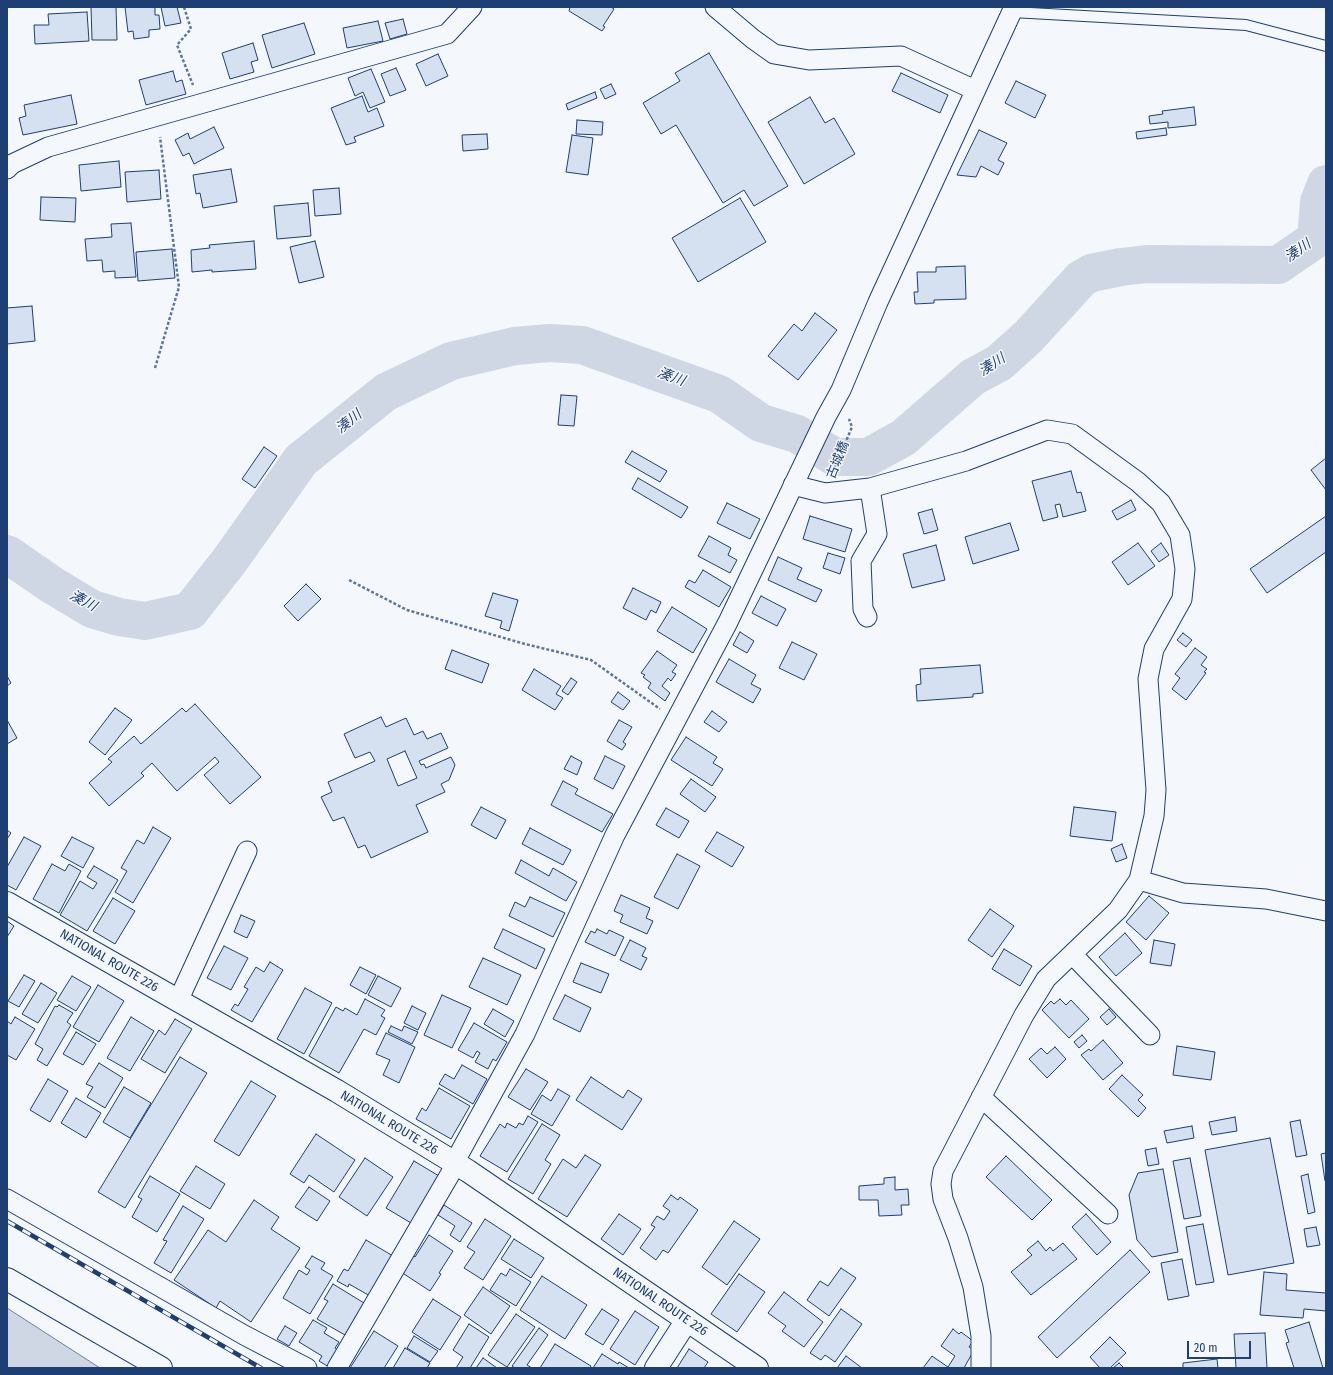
<!DOCTYPE html>
<html>
<head>
<meta charset="utf-8">
<style>
	body { margin:0 }
	#map { position:relative; width:1333px; height:1375px; overflow:hidden; background:#f4f7fb; font-family:"Fira Sans Condensed",sans-serif }
	canvas { display:block }
	.frame { position:absolute; inset:0; border:8px solid #1d3f73; pointer-events:none }
	.scale { position:absolute; left:1187px; top:1341px; width:64px; height:18px; box-sizing:border-box; border:2px solid #1d3f73; border-top:0; padding-left:5px; font-size:12px; line-height:14px; white-space:nowrap; color:#1d3f73; -webkit-text-stroke:3px #f4f7fb; paint-order:stroke }
</style>
</head>
<body>
<div id="map">
<canvas width="1333" height="1375"></canvas>
<div class="frame"></div>
<div class="scale">20 m</div>
</div>
<script>
const ctx = document.querySelector('canvas').getContext('2d');
ctx.lineJoin = 'round';
function fill(path, color) {
  ctx.fillStyle = color;
  ctx.fill(path, 'evenodd');
}
function poly(rows) {
  const path = new Path2D();
  for (const r of rows) {
    path.moveTo(r[0], r[1]);
    for (let i = 2; i < r.length; i += 2) path.lineTo(r[i], r[i + 1]);
  }
  return path;
}
function trace(path, color, width, dash) {
  ctx.strokeStyle = color;
  ctx.lineWidth = width;
  ctx.lineCap = dash ? 'butt' : 'round';
  ctx.setLineDash(dash || []);
  ctx.stroke(path);
}
function label(font, color, halo, rows, align = 'center') {
  ctx.font = font + ' "Fira Sans Condensed","Noto Sans JP",sans-serif';
  ctx.lineWidth = 3;
  ctx.setLineDash([]);
  ctx.textBaseline = 'middle';
  ctx.strokeStyle = halo;
  ctx.fillStyle = color;
  for (const [text, x, y, turn = 0] of rows) {
    ctx.save();
    ctx.translate(x, y);
    ctx.rotate((+turn || 0) * Math.PI / 180);
    ctx.textAlign = isNaN(turn) ? turn : align;
    if (halo) ctx.strokeText(text, 0, 0);
    ctx.fillText(text, 0, 0);
    ctx.restore();
  }
}
const water = poly([
	[7,1308,100,1368,101,1368,7,1368,7,1308]
]);
fill(water, '#cfd7e4');
trace(water, '#687fa3', 1);
trace(poly([
	[7,554,52,585,92,609,119,617,145,621,190,611,230,560,301,460,386,392,451,361,515,346,550,343,582,345,719,394,761,423,797,434,835,457,868,457,903,438,973,377,999,363,1028,337,1081,279,1091,273,1121,267,1147,264,1278,265,1316,239,1319,202,1326,184]
]), '#cfd7e4', 38);
const building = poly([
	[91,7,116,7,117,40,92,40,91,7],
	[125,7,155,7,155,15,159,15,160,29,149,30,149,37,134,39,133,31,128,32,125,7],
	[161,7,177,7,181,23,165,26,161,7],
	[570,7,611,7,614,9,603,26,605,27,602,31,569,11,570,7],
	[87,12,89,41,35,44,34,25,49,25,48,14,87,12],
	[403,19,407,34,390,39,385,23,403,19],
	[378,21,383,41,347,48,343,28,378,21],
	[304,23,315,54,272,68,262,35,304,23],
	[253,43,258,60,251,62,254,72,230,79,222,53,253,43],
	[709,53,788,186,754,206,744,190,723,203,676,125,661,134,643,103,680,81,675,73,709,53],
	[438,54,448,76,426,86,416,64,438,54],
	[396,68,406,90,390,96,381,74,396,68],
	[371,69,385,102,370,108,363,92,355,96,348,78,371,69],
	[173,71,176,82,182,80,186,94,146,105,139,80,173,71],
	[901,73,948,95,940,113,892,91,901,73],
	[1016,81,1046,95,1035,118,1005,103,1016,81],
	[611,84,616,94,605,99,600,89,611,84],
	[595,92,597,98,568,110,566,104,595,92],
	[71,95,77,124,23,135,19,118,26,116,24,105,71,95],
	[362,96,368,112,377,108,384,126,354,137,356,142,346,145,331,108,362,96],
	[810,97,825,123,834,118,855,154,804,184,768,122,810,97],
	[1194,107,1196,125,1168,128,1168,122,1150,124,1149,116,1163,114,1162,111,1194,107],
	[577,120,603,122,602,135,576,134,577,120],
	[214,127,224,148,194,164,189,153,183,156,175,140,188,133,190,139,214,127],
	[1166,128,1167,135,1137,139,1136,132,1166,128],
	[979,130,1007,143,998,160,1004,163,998,175,981,166,976,177,957,175,979,130],
	[487,134,488,149,463,151,462,135,487,134],
	[572,135,593,138,588,175,566,172,572,135],
	[119,161,121,187,81,191,79,165,119,161],
	[231,169,237,202,203,208,200,193,196,194,193,175,231,169],
	[159,170,161,199,127,202,125,172,159,170],
	[339,188,341,214,315,216,313,190,339,188],
	[41,197,76,198,75,222,40,220,41,197],
	[740,198,766,242,698,282,672,238,740,198],
	[308,203,311,236,277,239,274,206,308,203],
	[131,223,136,277,115,278,115,271,103,272,102,260,87,261,85,239,112,237,111,224,131,223],
	[254,241,256,269,212,272,212,270,192,272,191,250,210,248,209,245,254,241],
	[315,241,324,277,299,283,290,247,315,241],
	[172,249,175,278,138,281,136,252,172,249],
	[965,266,966,299,934,300,934,303,915,304,914,292,918,292,917,272,936,272,936,267,965,266],
	[32,306,35,341,7,344,7,308,32,306],
	[815,313,837,330,798,380,768,356,794,324,802,331,815,313],
	[561,395,577,396,574,426,558,425,561,395],
	[264,447,277,456,255,488,242,479,264,447],
	[632,451,667,471,660,482,625,462,632,451],
	[1326,458,1326,490,1311,470,1326,458],
	[1071,471,1077,493,1081,492,1086,511,1063,517,1060,504,1055,505,1058,517,1043,521,1032,481,1071,471],
	[638,478,688,507,681,518,632,489,638,478],
	[1131,500,1136,510,1117,520,1112,511,1131,500],
	[727,503,760,519,750,539,717,523,727,503],
	[932,509,938,530,924,534,918,513,932,509],
	[810,516,852,529,845,552,803,539,810,516],
	[1326,516,1326,552,1267,593,1250,569,1326,516],
	[1010,523,1019,550,973,564,965,537,1010,523],
	[709,536,731,548,728,555,737,560,730,573,698,556,709,536],
	[1138,543,1155,566,1128,585,1112,562,1138,543],
	[1161,543,1169,555,1159,562,1151,551,1161,543],
	[936,545,945,580,912,588,903,554,936,545],
	[828,553,845,558,840,574,823,568,828,553],
	[778,557,802,568,797,579,822,590,816,602,768,580,778,557],
	[703,570,731,587,719,607,685,587,689,580,695,583,703,570],
	[306,584,321,599,298,621,284,606,306,584],
	[633,588,661,602,656,613,651,610,646,620,623,608,633,588],
	[493,593,518,600,509,631,500,628,502,621,485,616,493,593],
	[761,596,786,609,777,626,752,613,761,596],
	[672,607,707,629,693,653,657,631,672,607],
	[740,632,754,641,747,653,733,645,740,632],
	[1183,633,1192,640,1186,647,1177,640,1183,633],
	[792,642,817,654,804,680,779,668,792,642],
	[1195,648,1207,657,1201,665,1207,669,1204,672,1206,673,1186,700,1172,689,1180,678,1175,674,1195,648],
	[452,650,489,664,482,683,445,669,452,650],
	[657,651,677,665,672,672,676,674,671,681,668,678,662,686,670,693,665,701,648,688,651,683,643,677,645,675,641,673,657,651],
	[729,659,756,675,751,684,761,689,753,703,716,682,729,659],
	[980,665,983,693,973,694,973,697,917,701,916,685,921,684,920,669,980,665],
	[534,669,561,686,556,694,563,698,555,710,522,690,534,669],
	[7,676,11,683,7,686,7,676],
	[571,678,577,682,568,695,562,691,571,678],
	[618,692,630,701,623,710,611,702,618,692],
	[195,704,261,777,230,804,204,775,219,762,215,757,177,791,152,763,141,773,144,776,109,806,89,783,112,762,108,759,134,736,141,744,182,708,186,712,195,704],
	[115,708,132,720,105,755,89,742,115,708],
	[712,711,727,722,719,732,704,722,712,711],
	[381,717,386,727,406,718,414,735,423,731,427,739,441,733,448,748,419,761,421,765,424,764,426,768,451,757,455,765,449,780,441,784,445,792,416,805,428,832,371,858,365,845,358,848,344,817,333,821,321,797,332,792,328,782,375,761,370,752,355,758,344,734,381,717],
	[405,751,417,778,398,786,387,759,405,751],
	[7,720,17,738,7,744,7,720],
	[619,720,632,727,623,742,626,744,622,750,607,741,619,720],
	[686,737,717,757,713,763,723,769,712,786,671,760,686,737],
	[571,756,582,762,577,775,564,769,571,756],
	[605,756,625,766,613,789,594,779,605,756],
	[691,779,716,797,705,812,680,794,691,779],
	[563,781,578,789,575,794,613,814,602,832,551,805,563,781],
	[481,807,506,820,496,839,471,825,481,807],
	[1074,807,1116,812,1112,841,1070,836,1074,807],
	[666,808,689,821,679,838,656,825,666,808],
	[153,827,171,838,133,903,115,892,127,871,121,868,137,840,144,844,153,827],
	[530,828,571,850,563,865,522,844,530,828],
	[7,830,11,833,7,839,7,830],
	[717,832,744,847,732,867,705,851,717,832],
	[24,837,41,846,16,890,7,885,7,867,24,837],
	[72,837,94,848,83,868,61,856,72,837],
	[1122,844,1127,858,1116,862,1111,849,1122,844],
	[677,854,700,866,678,909,654,897,677,854],
	[521,860,549,876,553,868,577,882,566,901,515,873,521,860],
	[52,864,65,871,69,864,81,871,59,913,33,899,52,864],
	[94,866,118,880,87,931,60,915,80,881,93,889,97,883,87,877,94,866],
	[621,895,650,908,646,918,653,921,647,934,620,922,623,915,614,911,621,895],
	[1149,896,1169,913,1146,940,1126,922,1149,896],
	[530,897,565,913,553,937,509,916,515,902,525,907,530,897],
	[113,898,135,911,115,944,93,931,113,898],
	[990,909,1014,926,992,957,968,940,990,909],
	[241,915,255,921,247,938,234,932,241,915],
	[7,921,14,926,7,937,7,921],
	[503,929,545,949,536,969,494,948,503,929],
	[597,929,607,934,609,930,624,937,615,956,585,942,591,931,595,933,597,929],
	[1125,933,1142,953,1116,976,1099,957,1125,933],
	[630,940,646,948,642,956,647,958,641,970,620,960,630,940],
	[1154,940,1175,944,1171,966,1150,963,1154,940],
	[224,946,248,958,231,990,207,978,224,946],
	[1004,949,1032,966,1020,986,992,969,1004,949],
	[483,958,521,975,507,1005,469,987,483,958],
	[270,962,283,970,252,1022,231,1010,235,1004,238,1006,248,989,244,987,256,967,264,972,270,962],
	[581,963,609,974,601,993,573,982,581,963],
	[360,967,376,975,366,994,350,985,360,967],
	[24,975,35,981,19,1007,8,1001,24,975],
	[72,976,91,987,76,1011,57,1000,72,976],
	[378,976,401,988,391,1007,368,995,378,976],
	[41,983,57,993,38,1023,22,1014,41,983],
	[98,985,124,1001,99,1042,73,1027,98,985],
	[305,988,332,1003,304,1054,277,1039,305,988],
	[442,995,471,1008,452,1048,424,1035,442,995],
	[565,995,591,1008,580,1032,553,1019,565,995],
	[365,999,385,1010,381,1016,385,1018,376,1035,364,1029,339,1073,309,1056,336,1007,343,1011,345,1008,357,1015,365,999],
	[1060,999,1066,1005,1071,1000,1089,1019,1069,1038,1042,1010,1051,1001,1054,1004,1060,999],
	[59,1005,73,1013,67,1022,71,1025,47,1066,37,1060,43,1049,35,1044,55,1006,57,1007,59,1005],
	[412,1006,426,1013,418,1030,404,1023,412,1006],
	[493,1009,514,1021,505,1037,484,1024,493,1009],
	[1109,1009,1116,1017,1107,1025,1100,1017,1109,1009],
	[15,1017,35,1029,16,1060,7,1055,7,1021,11,1024,15,1017],
	[131,1017,154,1031,130,1071,107,1058,131,1017],
	[175,1019,192,1029,165,1073,141,1059,159,1030,165,1035,175,1019],
	[474,1023,507,1042,496,1061,493,1059,488,1069,475,1062,480,1053,477,1051,473,1058,458,1050,474,1023],
	[391,1026,402,1031,404,1026,418,1032,412,1044,388,1032,391,1026],
	[76,1032,96,1044,83,1065,63,1054,76,1032],
	[386,1033,415,1047,399,1083,383,1075,390,1060,376,1054,386,1033],
	[1082,1035,1087,1041,1079,1048,1074,1042,1082,1035],
	[1103,1040,1123,1063,1103,1080,1081,1055,1089,1049,1091,1051,1103,1040],
	[1177,1046,1215,1052,1211,1080,1173,1075,1177,1046],
	[1055,1047,1066,1059,1047,1078,1029,1059,1041,1048,1047,1054,1055,1047],
	[180,1057,207,1073,125,1208,98,1192,180,1057],
	[99,1063,123,1078,105,1108,87,1097,93,1087,86,1084,99,1063],
	[462,1065,487,1079,473,1104,439,1084,445,1074,454,1079,462,1065],
	[526,1069,548,1082,530,1110,508,1097,526,1069],
	[1122,1075,1143,1095,1138,1100,1146,1108,1138,1117,1109,1089,1122,1075],
	[591,1077,623,1098,628,1090,642,1099,622,1130,576,1100,591,1077],
	[48,1079,68,1091,50,1122,30,1110,48,1079],
	[251,1081,276,1096,239,1156,214,1141,251,1081],
	[124,1087,151,1103,130,1138,103,1122,124,1087],
	[439,1088,470,1106,451,1139,416,1119,422,1108,426,1111,439,1088],
	[558,1089,570,1096,552,1126,531,1114,542,1095,551,1101,558,1089],
	[76,1098,101,1113,86,1138,61,1123,76,1098],
	[528,1116,538,1122,507,1172,480,1156,500,1124,505,1128,507,1123,516,1128,519,1123,523,1125,528,1116],
	[1235,1117,1237,1131,1212,1135,1209,1122,1235,1117],
	[1300,1120,1307,1155,1296,1157,1290,1122,1300,1120],
	[542,1124,560,1135,545,1160,551,1164,533,1194,508,1179,542,1124],
	[1192,1126,1194,1138,1167,1143,1164,1131,1192,1126],
	[316,1134,355,1160,334,1192,309,1175,304,1183,290,1174,316,1134],
	[1270,1138,1294,1263,1228,1275,1205,1150,1270,1138],
	[1156,1148,1159,1164,1148,1166,1145,1150,1156,1148],
	[1326,1153,1326,1181,1325,1181,1321,1154,1326,1153],
	[585,1155,601,1165,567,1217,538,1199,563,1159,576,1168,585,1155],
	[1006,1156,1052,1200,1032,1220,986,1177,1006,1156],
	[365,1158,393,1177,367,1216,339,1197,365,1158],
	[1190,1158,1201,1216,1184,1219,1173,1161,1190,1158],
	[414,1161,439,1176,411,1223,386,1208,414,1161],
	[196,1166,225,1184,210,1209,180,1191,196,1166],
	[1163,1169,1178,1252,1152,1257,1137,1240,1129,1195,1138,1173,1163,1169],
	[1308,1174,1315,1212,1308,1214,1301,1176,1308,1174],
	[150,1176,180,1194,157,1232,132,1217,142,1199,138,1197,150,1176],
	[895,1177,895,1190,908,1189,909,1205,901,1205,902,1215,879,1216,878,1200,859,1200,859,1186,884,1184,884,1178,895,1177],
	[309,1187,330,1201,317,1221,295,1207,309,1187],
	[671,1195,678,1200,680,1197,698,1210,668,1253,663,1250,656,1260,640,1248,655,1227,651,1225,657,1216,664,1220,670,1211,663,1206,671,1195],
	[254,1200,279,1217,271,1229,300,1248,251,1322,220,1301,216,1308,174,1280,208,1230,226,1242,254,1200],
	[444,1205,472,1223,460,1242,450,1235,455,1226,438,1215,444,1205],
	[183,1206,204,1219,171,1273,154,1263,167,1241,163,1240,183,1206],
	[619,1214,641,1229,623,1255,601,1239,619,1214],
	[1086,1214,1111,1242,1097,1255,1072,1227,1086,1214],
	[485,1219,511,1236,483,1280,464,1268,475,1252,467,1247,485,1219],
	[734,1221,760,1239,727,1285,702,1267,734,1221],
	[1203,1224,1214,1282,1196,1285,1186,1227,1203,1224],
	[1316,1227,1320,1245,1307,1247,1304,1229,1316,1227],
	[429,1235,453,1251,439,1273,441,1274,430,1291,401,1272,412,1255,415,1257,429,1235],
	[514,1239,544,1258,531,1278,501,1259,514,1239],
	[366,1240,393,1256,370,1296,349,1284,348,1287,337,1281,344,1269,348,1271,366,1240],
	[1038,1241,1046,1251,1050,1247,1053,1251,1063,1243,1077,1259,1031,1295,1011,1272,1032,1255,1027,1250,1038,1241],
	[1130,1250,1150,1272,1057,1358,1038,1337,1130,1250],
	[312,1256,325,1263,321,1269,333,1276,310,1314,283,1298,299,1270,307,1275,310,1270,305,1267,312,1256],
	[1182,1259,1189,1296,1168,1300,1161,1263,1182,1259],
	[841,1268,856,1278,829,1316,807,1300,820,1281,828,1286,841,1268],
	[510,1269,531,1282,516,1306,490,1290,501,1273,506,1276,510,1269],
	[1264,1272,1287,1274,1286,1290,1326,1293,1326,1311,1304,1309,1303,1318,1260,1315,1264,1272],
	[739,1274,765,1292,737,1332,711,1314,739,1274],
	[542,1276,587,1305,565,1339,520,1310,542,1276],
	[333,1284,364,1303,345,1335,317,1319,328,1301,324,1299,333,1284],
	[483,1287,510,1306,491,1334,464,1315,483,1287],
	[784,1292,823,1322,804,1347,782,1331,786,1326,768,1313,784,1292],
	[433,1299,461,1317,440,1350,412,1332,433,1299],
	[602,1309,619,1320,603,1345,585,1334,602,1309],
	[841,1309,862,1324,835,1362,825,1355,821,1360,810,1353,841,1309],
	[635,1311,659,1327,635,1365,610,1349,635,1311],
	[516,1314,535,1327,507,1367,488,1355,516,1314],
	[313,1320,327,1328,324,1333,339,1342,335,1348,339,1351,329,1367,319,1361,322,1356,299,1342,313,1320],
	[1309,1322,1323,1368,1294,1368,1286,1343,1289,1342,1285,1330,1309,1322],
	[469,1324,489,1337,470,1368,456,1368,463,1357,453,1350,469,1324],
	[285,1326,297,1333,289,1346,277,1339,285,1326],
	[539,1328,548,1335,527,1365,532,1368,515,1368,512,1366,539,1328],
	[953,1329,959,1334,961,1332,973,1341,969,1347,974,1350,964,1368,923,1368,932,1356,948,1367,955,1356,941,1346,953,1329],
	[374,1331,398,1346,384,1368,350,1368,374,1331],
	[1265,1333,1267,1368,1236,1368,1234,1334,1265,1333],
	[414,1336,438,1351,430,1362,407,1348,414,1336],
	[1110,1337,1126,1353,1110,1368,1100,1368,1090,1357,1110,1337],
	[555,1344,591,1366,590,1368,540,1368,555,1344],
	[405,1348,430,1363,427,1368,393,1368,405,1348],
	[689,1349,708,1362,704,1368,677,1368,689,1349],
	[602,1354,618,1364,619,1362,629,1368,593,1368,602,1354],
	[846,1356,862,1368,837,1368,846,1356],
	[483,1358,497,1368,476,1368,483,1358],
	[1217,1359,1218,1368,1183,1368,1183,1363,1217,1359],
	[1119,1363,1124,1368,1113,1368,1119,1363]
]);
fill(building, '#d5e0f0');
trace(building, '#1d3f73', 1);
const lane = poly([
	[1012,12,1246,25,1326,46]
]);
const street = poly([
	[715,7,753,39,774,54,809,60,901,56,975,90],
	[7,169,12,164,48,147,447,34,472,7],
	[793,485,825,493,870,488,966,461,1047,430,1072,434,1138,482,1161,503,1180,535,1185,569,1182,599,1154,649,1148,679,1156,790,1154,816,1139,880,1118,910,1046,979,1024,1015,943,1171,941,1184,943,1199,958,1238,973,1287,981,1336,981,1368],
	[867,617,863,609,861,561,877,534,870,488],
	[1139,880,1183,893,1266,899,1326,911],
	[1072,954,1150,1035],
	[178,1001,247,851],
	[981,1097,1108,1214],
	[454,1163,525,1034,615,835,728,622,826,417,841,390,878,302,1014,7],
	[7,1199,244,1335,307,1368],
	[337,1368,456,1164]
]);
const secondary = poly([
	[7,1279,161,1368],
	[656,1368,687,1320]
]);
const highway = poly([
	[7,903,337,1091,468,1171,757,1368]
]);
trace(lane, '#1d3f73', 12);
trace(street, '#1d3f73', 21);
trace(secondary, '#1d3f73', 24);
trace(highway, '#1d3f73', 24);
trace(poly([
	[184,7,191,29,177,45,193,85],
	[155,368,179,287,160,137],
	[833,472,852,427,849,419],
	[349,580,407,610,525,644,591,660,660,709]
]), '#5e769c', 2.5, [3, 2]);
trace(lane, '#f4f7fb', 10);
trace(street, '#f4f7fb', 19);
trace(secondary, '#f4f7fb', 22);
trace(highway, '#f4f7fb', 22);
const rail = poly([
	[7,1221,261,1368]
]);
trace(rail, '#1d3f73', 4.5);
trace(rail, '#f4f7fb', 3, [9]);
label('13px', '#1d3f73', '#f4f7fb', [
	["古城橋",838,460,-68],
	["NATIONAL ROUTE 226",109,961,30],
	["NATIONAL ROUTE 226",389,1123,31],
	["NATIONAL ROUTE 226",660,1302,34]
]);
label('italic 14px', '#1d3f73', '#f4f7fb', [
	["湊川",1298,251,-35],
	["湊川",992,365,-33],
	["湊川",671,377,20],
	["湊川",349,422,-39],
	["湊川",83,601,28]
]);
</script>
</body>
</html>
